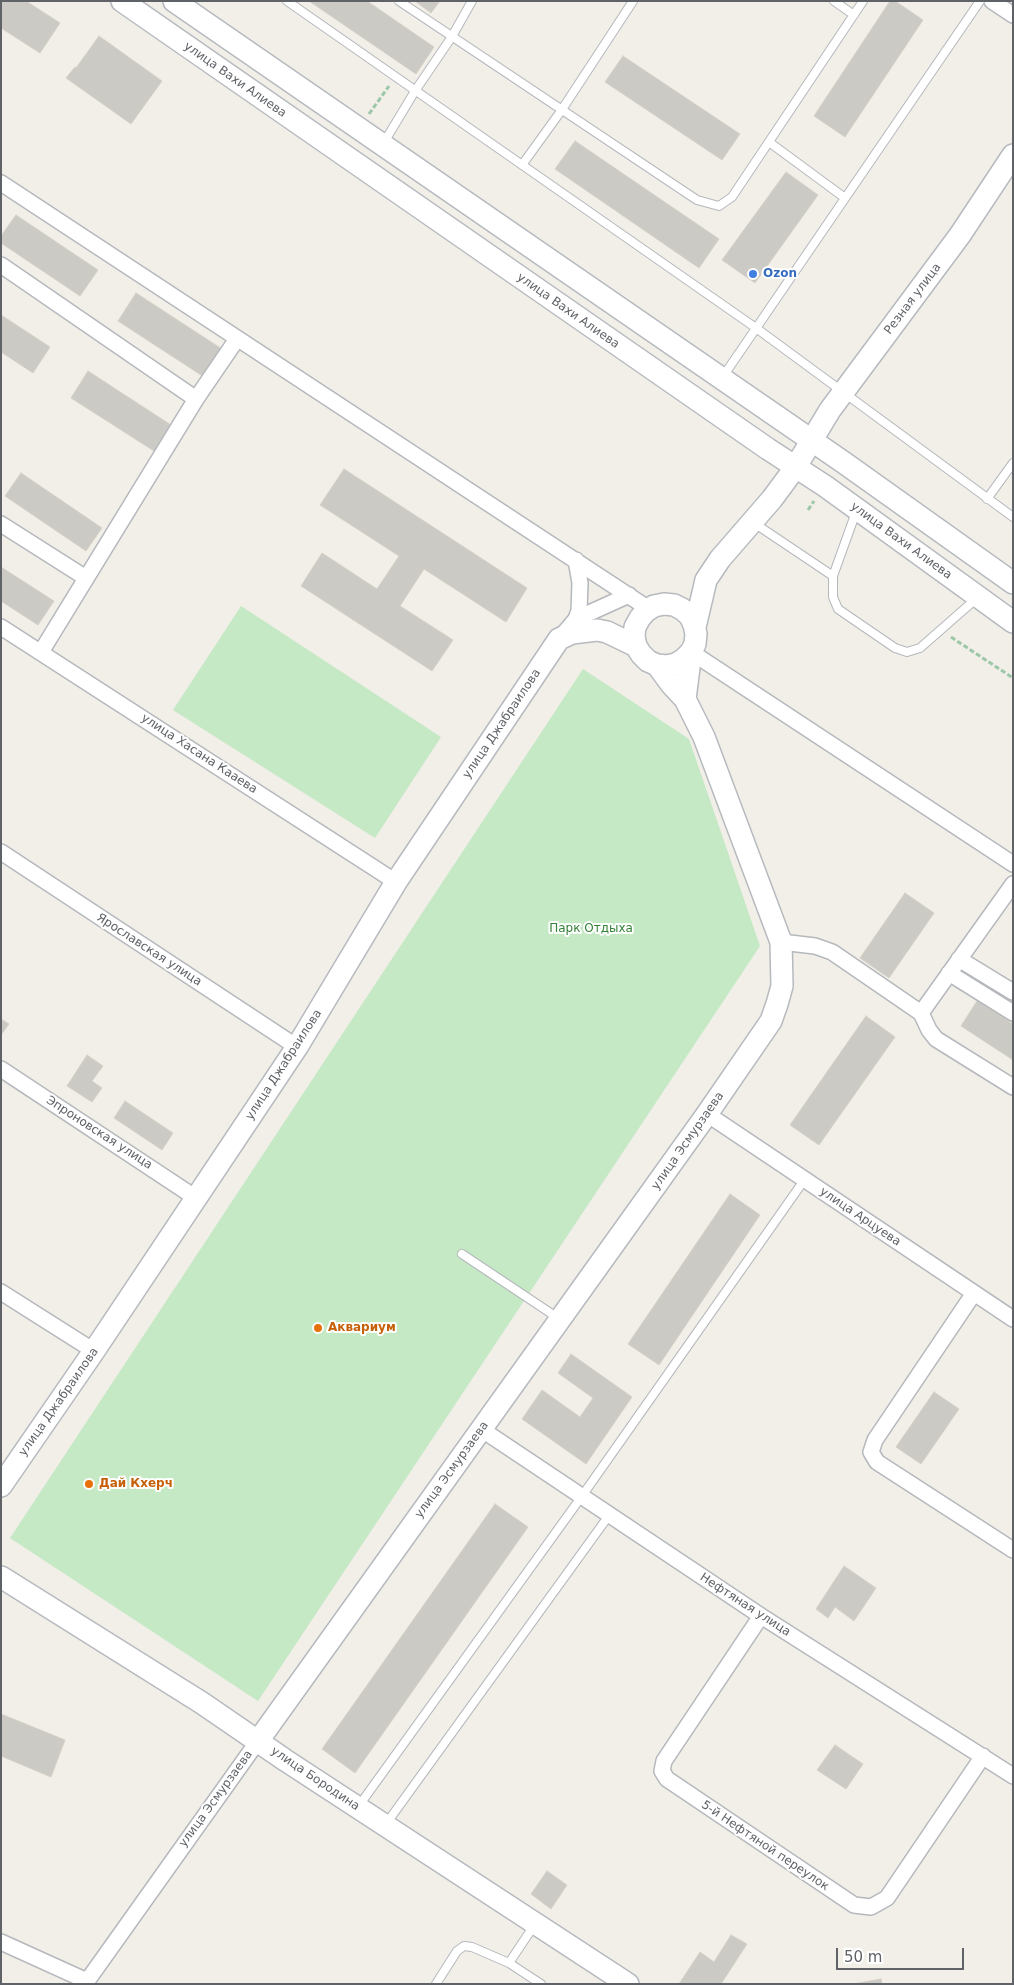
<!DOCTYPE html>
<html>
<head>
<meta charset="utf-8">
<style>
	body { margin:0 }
	#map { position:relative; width:1014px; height:1985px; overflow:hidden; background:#f1efe8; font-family:"DejaVu Sans",sans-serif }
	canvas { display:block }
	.frame { position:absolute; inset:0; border:2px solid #5f6368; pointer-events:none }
	.scale { position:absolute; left:836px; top:1948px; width:128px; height:22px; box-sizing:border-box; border:2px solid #5f6368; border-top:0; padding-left:6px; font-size:15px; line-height:18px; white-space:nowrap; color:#5f6368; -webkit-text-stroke:4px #fff; paint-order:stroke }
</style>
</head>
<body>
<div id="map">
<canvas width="1014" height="1985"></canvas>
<div class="frame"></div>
<div class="scale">50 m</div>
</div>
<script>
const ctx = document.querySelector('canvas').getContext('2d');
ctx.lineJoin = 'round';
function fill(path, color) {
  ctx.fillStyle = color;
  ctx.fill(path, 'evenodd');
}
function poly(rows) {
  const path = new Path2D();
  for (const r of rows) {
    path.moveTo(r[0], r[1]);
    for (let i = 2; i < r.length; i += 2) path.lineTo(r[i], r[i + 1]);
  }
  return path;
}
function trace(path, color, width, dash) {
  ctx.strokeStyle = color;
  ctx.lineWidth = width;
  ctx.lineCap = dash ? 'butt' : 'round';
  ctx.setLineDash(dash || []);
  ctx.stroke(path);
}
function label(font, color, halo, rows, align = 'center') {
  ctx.font = font + ' "DejaVu Sans",sans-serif';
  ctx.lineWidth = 4;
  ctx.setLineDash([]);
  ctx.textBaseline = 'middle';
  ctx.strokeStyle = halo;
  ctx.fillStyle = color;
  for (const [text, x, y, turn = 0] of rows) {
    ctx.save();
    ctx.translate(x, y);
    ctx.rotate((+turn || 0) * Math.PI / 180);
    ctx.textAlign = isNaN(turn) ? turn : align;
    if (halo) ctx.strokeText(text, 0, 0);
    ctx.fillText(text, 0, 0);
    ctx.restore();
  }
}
fill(poly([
	[241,606,441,737,375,838,173,710],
	[583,669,689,739,760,946,258,1701,10,1538]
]), '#c5e8c5');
const building = poly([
	[1,1,26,1,60,23,40,53,1,28,1,1],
	[309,1,367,1,434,47,416,74,309,1],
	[415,1,440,1,431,13,415,1],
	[890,1,895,1,923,20,845,137,814,116,890,1],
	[99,36,162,81,131,124,66,78,75,67,76,68,99,36],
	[623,56,740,134,722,160,605,82,623,56],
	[575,141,719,239,699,268,555,169,575,141],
	[786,172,818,195,755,283,722,260,786,172],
	[16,215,98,270,80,296,1,243,1,236,16,215],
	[136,293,222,349,204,377,118,321,136,293],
	[1,315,50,347,33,373,1,352,1,315],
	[88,371,171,425,154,451,71,398,88,371],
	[344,469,527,588,506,622,424,569,400,606,453,640,432,671,301,586,322,553,377,589,399,556,320,505,344,469],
	[21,473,102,528,86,551,5,496,21,473],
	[1,567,54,601,38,625,1,601,1,567],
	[905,893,934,913,889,978,860,958,905,893],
	[977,1001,1013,1024,1013,1060,961,1026,977,1001],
	[866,1016,895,1037,819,1145,790,1125,866,1016],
	[1,1019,9,1024,1,1035,1,1019],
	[87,1055,103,1066,92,1081,102,1088,92,1102,67,1086,87,1055],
	[125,1101,173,1133,162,1150,114,1118,125,1101],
	[730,1194,760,1215,659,1365,628,1344,730,1194],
	[571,1354,632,1397,586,1464,522,1419,542,1390,580,1417,593,1398,558,1373,571,1354],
	[934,1392,959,1409,921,1464,896,1447,934,1392],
	[495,1504,528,1527,355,1773,322,1749,495,1504],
	[844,1566,876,1588,854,1621,835,1607,828,1618,816,1609,844,1566],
	[1,1714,65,1740,51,1777,1,1756,1,1714],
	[835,1745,863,1764,846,1789,817,1770,835,1745],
	[547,1871,567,1885,551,1909,531,1894,547,1871],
	[731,1935,747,1944,721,1984,679,1984,700,1952,714,1962,731,1935],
	[881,1979,882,1984,853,1984,881,1979]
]);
fill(building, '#cccac5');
trace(building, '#d6d1c6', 1);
const lane = poly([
	[287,1,756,328,1013,517],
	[399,1,697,200,719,206,732,197,863,1],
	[834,1,854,15],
	[769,142,845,198],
	[383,144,415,91,451,38,472,1],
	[522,165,561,111,633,1],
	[722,378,980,1],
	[987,499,1013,463],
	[856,512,833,576,833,597,838,609,895,648,907,652,920,648,977,598],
	[754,523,833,576],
	[462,1254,558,1318],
	[358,1807,582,1496,805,1179],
	[386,1824,610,1514],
	[509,1963,535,1924],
	[436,1984,457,1951,464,1946,472,1947,509,1963,541,1984]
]);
const street = poly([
	[992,1,1013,15],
	[1,183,649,609],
	[1,265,196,399],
	[1,524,86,578],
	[576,560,580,583,579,611,576,619],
	[1,627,396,882],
	[560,638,576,619,629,595],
	[41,652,196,399,237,339],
	[691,652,1013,864],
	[1,852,297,1047],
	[781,942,815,946,832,952,921,1013,929,1030,936,1039,1013,1087],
	[959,959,1013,992],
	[949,973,1013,1013],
	[921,1013,1013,884],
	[1,1069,196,1198],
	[707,1114,1013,1319],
	[1,1292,94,1351],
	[974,1293,875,1440,871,1452,877,1462,1013,1550],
	[481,1429,761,1616,1013,1776],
	[761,1616,664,1761,662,1771,667,1779,854,1905,871,1907,887,1898,983,1756],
	[1,1942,87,1981],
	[85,1984,258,1741]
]);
const secondary = poly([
	[122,1,768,449,825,486,1013,622],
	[174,1,843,462,1013,583],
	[695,627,706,580,720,559,772,499,795,468,830,410,960,235,1013,155],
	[685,699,691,652,695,644,696,634,694,625,690,616,682,609,674,605,664,604,654,606,646,611,640,618,635,627,634,636,636,646,641,654,648,661,657,665,667,666,676,664,684,659,691,652],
	[1,1486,94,1351,297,1047,396,882,559,639,572,633,597,630,607,632,636,646],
	[1,1577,202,1703,285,1760,628,1984],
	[258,1741,707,1114,771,1021,777,1004,782,986,781,942,704,737,685,699,671,684,657,665]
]);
trace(lane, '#b5b8bc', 10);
trace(street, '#b5b8bc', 18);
trace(secondary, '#b6babf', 24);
trace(poly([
	[369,114,389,86],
	[808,510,814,501],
	[951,637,1013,678]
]), '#9cc7a9', 3, [5, 2.5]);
trace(lane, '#fff', 8);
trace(street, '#fff', 15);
trace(secondary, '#fff', 21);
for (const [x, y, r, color] of [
	[753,274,5,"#3f7fe0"],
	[318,1328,5,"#e8710a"],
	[89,1484,5,"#e8710a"]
]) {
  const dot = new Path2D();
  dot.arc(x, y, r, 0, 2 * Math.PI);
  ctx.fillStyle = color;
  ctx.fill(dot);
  trace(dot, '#fff', 2);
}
label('12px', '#5f6368', '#fff', [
	["улица Вахи Алиева",235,80,35],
	["Резная улица",913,299,-53],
	["улица Вахи Алиева",568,311,35],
	["улица Вахи Алиева",901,541,36],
	["улица Джабраилова",502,724,-56],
	["улица Хасана Кааева",199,754,33],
	["Ярославская улица",149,950,33],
	["улица Джабраилова",284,1065,-57],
	["Эпроновская улица",99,1133,33],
	["улица Эсмурзаева",688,1141,-55],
	["улица Арцуева",860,1217,34],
	["улица Джабраилова",59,1402,-55],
	["улица Эсмурзаева",452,1470,-54],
	["Нефтяная улица",745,1605,33],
	["улица Бородина",315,1779,34],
	["улица Эсмурзаева",216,1799,-54],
	["5-й Нефтяной переулок",765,1846,34]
]);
label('bold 12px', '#366cbe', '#fff', [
	["Ozon",763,274]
], 'left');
label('12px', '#348238', '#fff', [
	["Парк Отдыха",591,929]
]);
label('bold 12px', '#c56008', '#fff', [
	["Аквариум",328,1328],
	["Дай Кхерч",99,1484]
], 'left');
</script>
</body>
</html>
